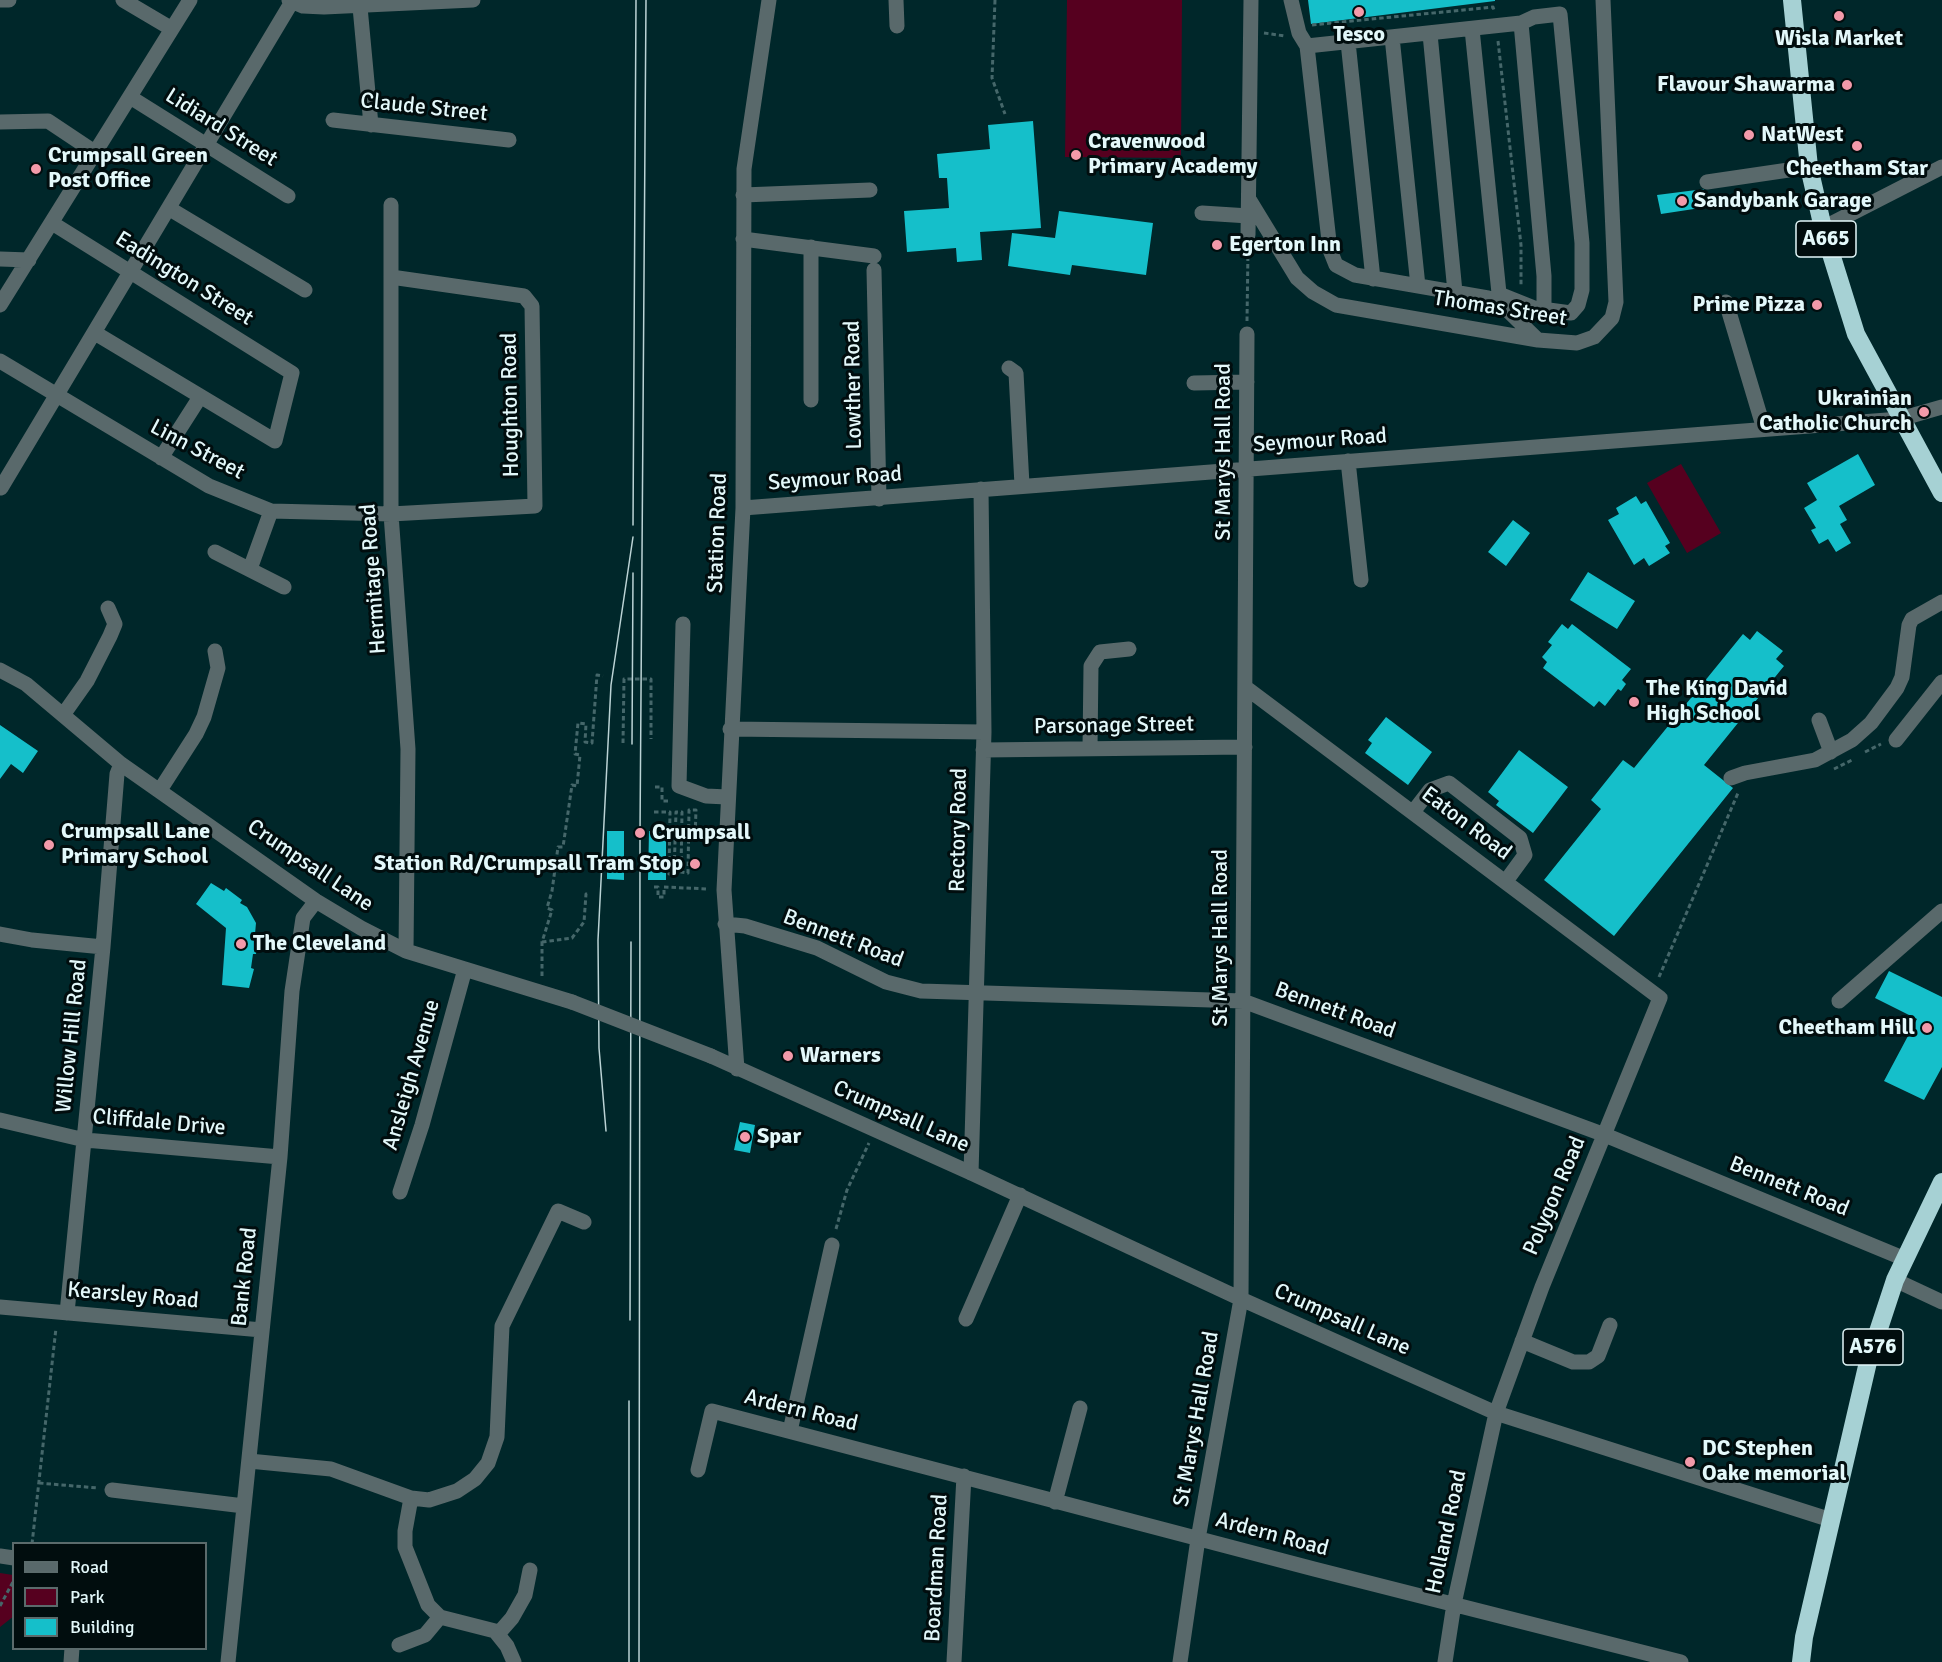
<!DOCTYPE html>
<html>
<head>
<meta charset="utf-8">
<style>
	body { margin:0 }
	#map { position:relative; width:1942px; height:1662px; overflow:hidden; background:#00272a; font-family:Signika,sans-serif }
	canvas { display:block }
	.legend { position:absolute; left:12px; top:1542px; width:195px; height:108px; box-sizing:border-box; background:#010d0e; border:2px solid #5b6b6c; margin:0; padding:8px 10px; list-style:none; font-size:18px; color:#e3f8fa }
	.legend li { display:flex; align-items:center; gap:12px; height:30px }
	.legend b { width:30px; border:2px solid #5b6b6c }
</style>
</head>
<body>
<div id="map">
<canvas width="1942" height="1662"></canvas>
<ul class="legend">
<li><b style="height:8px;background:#59696b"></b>Road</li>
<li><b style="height:16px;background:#56001f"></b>Park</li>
<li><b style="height:16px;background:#15bfca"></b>Building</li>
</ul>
</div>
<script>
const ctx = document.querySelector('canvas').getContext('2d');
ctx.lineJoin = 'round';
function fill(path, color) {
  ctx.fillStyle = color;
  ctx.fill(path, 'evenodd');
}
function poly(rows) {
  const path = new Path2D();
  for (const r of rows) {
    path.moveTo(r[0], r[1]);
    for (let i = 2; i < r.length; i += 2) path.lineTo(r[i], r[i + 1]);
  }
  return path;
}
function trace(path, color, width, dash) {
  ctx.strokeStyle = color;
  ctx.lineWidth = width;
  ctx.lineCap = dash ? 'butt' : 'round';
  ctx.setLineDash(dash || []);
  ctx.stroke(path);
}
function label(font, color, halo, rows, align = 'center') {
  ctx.font = font + ' Signika,sans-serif';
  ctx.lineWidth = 6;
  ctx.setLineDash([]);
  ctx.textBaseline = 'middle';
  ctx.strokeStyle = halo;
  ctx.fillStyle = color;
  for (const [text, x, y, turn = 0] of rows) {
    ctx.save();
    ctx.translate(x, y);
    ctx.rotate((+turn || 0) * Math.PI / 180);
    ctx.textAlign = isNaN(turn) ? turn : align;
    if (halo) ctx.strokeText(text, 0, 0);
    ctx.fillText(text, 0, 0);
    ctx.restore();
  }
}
fill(poly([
	[1067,0,1182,0,1181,158,1065,157],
	[1681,464,1721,533,1687,553,1647,483],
	[0,1573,13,1575,14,1616,0,1627]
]), '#56001f');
fill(poly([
	[1308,0,1495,0,1495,1,1311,24],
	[1033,121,1041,228,980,232,982,260,957,262,956,248,907,252,904,211,949,208,947,178,939,178,937,154,990,149,988,125],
	[1704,189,1707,207,1661,214,1657,195],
	[1059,211,1153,223,1146,275,1072,265,1070,275,1008,266,1012,233,1055,238],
	[1858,454,1875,485,1839,506,1847,520,1840,524,1851,543,1836,552,1828,539,1819,544,1811,530,1816,528,1804,508,1817,500,1807,483],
	[1636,496,1641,504,1646,501,1670,543,1665,546,1670,553,1649,566,1644,558,1634,565,1608,520,1619,514,1616,508],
	[1513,520,1530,533,1506,566,1488,552],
	[1588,572,1635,601,1617,629,1570,600],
	[1562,624,1568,629,1572,624,1631,669,1622,680,1626,684,1621,691,1618,689,1605,706,1599,701,1594,707,1543,668,1547,662,1542,657,1552,645,1548,642],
	[1757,631,1783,651,1776,659,1784,666,1704,765,1733,788,1614,936,1544,880,1601,809,1591,800,1623,760,1634,768,1743,634,1750,640],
	[1386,717,1432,752,1408,785,1365,753,1372,743,1368,740],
	[0,725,38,751,23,773,11,764,0,779],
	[1519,750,1568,787,1533,833,1496,805,1499,801,1488,792],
	[607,831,624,831,624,880,607,879],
	[649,831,666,831,666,880,648,880],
	[211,883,224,891,226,888,242,900,240,903,247,907,256,923,255,934,259,935,256,954,253,954,251,968,254,969,249,988,222,985,226,928,196,904],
	[1889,971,1942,997,1942,1067,1924,1100,1884,1081,1917,1019,1875,998],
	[740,1122,755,1125,750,1153,734,1150]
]), '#15bfca');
trace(poly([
	[995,0,992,78,1005,114],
	[1312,25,1493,7,1494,10],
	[1264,33,1285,36],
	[1498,41,1521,245,1521,285],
	[1247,321,1248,249],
	[623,743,624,679,651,679,651,739],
	[1865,752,1881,744],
	[1834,769,1852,760],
	[655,787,662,787,662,801,671,801],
	[654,812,670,812,669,874,674,874,676,812,682,812,681,872,688,873,689,810,696,810,695,838,712,839],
	[654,887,658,887,658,897,664,897,664,887,708,889],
	[542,942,572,938,584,922,586,894,590,894],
	[542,976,542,942,552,910,547,908,552,891,558,847,563,847,572,785,577,786,580,755,575,754,578,723,586,724,585,742,592,743,597,675,603,676],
	[1659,977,1738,793],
	[836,1229,847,1190,869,1143],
	[39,1483,98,1488],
	[32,1544,56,1328],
	[0,1606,14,1580]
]), '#45676a', 3, [4.5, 3]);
trace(poly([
	[0,0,9,0],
	[123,0,172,29],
	[289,0,303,6,324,7,473,0],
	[896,0,897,26],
	[1291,0,1299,33,1307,46,1330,250,1336,265,1355,275,1488,298,1500,303,1538,340],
	[360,7,371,125],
	[1521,23,1544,276,1544,310],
	[1472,29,1500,303],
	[1430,34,1455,292],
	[1392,37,1418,286],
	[1348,42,1373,279],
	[1307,46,1521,23,1534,17,1560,14,1582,243,1582,290,1578,305,1571,313,1534,308,1499,294],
	[130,97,288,196],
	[333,120,509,140],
	[0,122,48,121,96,153],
	[1707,182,1809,167],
	[743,195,870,190],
	[1250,201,1297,278,1313,292,1336,305,1538,340,1577,343,1594,337,1612,318,1616,302,1603,0],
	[391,205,391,514,408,749,406,951],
	[170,209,305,290],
	[1202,213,1249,216],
	[52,223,292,373,275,441,95,333],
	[1823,228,1942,167],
	[1248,235,1251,0],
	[743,239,874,256],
	[811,247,811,400],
	[0,259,29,260],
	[874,270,879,499],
	[1726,302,1764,429],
	[0,305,190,0],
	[0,361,209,486,271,511,391,514,535,506,532,306,524,296,391,277],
	[1009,368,1016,373,1022,485],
	[1194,383,1247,382],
	[161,458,200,397],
	[1348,461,1361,580],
	[1,488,293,0],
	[743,508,1900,419,1942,407],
	[215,552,284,587],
	[250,569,271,511],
	[683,624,679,786,706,796,727,797],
	[0,670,26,684,121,764,316,901,361,928,406,951,572,1002],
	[1245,687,1660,998,1542,1287,1496,1413,1454,1604,1445,1662],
	[63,715,87,681,110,636,115,624,108,608],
	[1819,720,1831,752],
	[730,729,984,732],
	[1896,740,1942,682],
	[1090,748,1091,666,1100,652,1129,649],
	[983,750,1245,747],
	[1731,778,1745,773,1815,760,1852,740,1871,723,1897,688,1902,677,1909,625,1912,619,1942,602],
	[160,790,196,734,204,717,218,668,215,651],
	[1413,812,1430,790,1449,783,1520,838,1525,855,1506,881],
	[725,924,745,926,817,948,886,982,921,991,1243,1001,1605,1135,1905,1259],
	[0,934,32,940,103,947],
	[1839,1001,1942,911],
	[711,1056,971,1173,1241,1299,1496,1413,1831,1520],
	[737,1069,724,890,743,508,744,169,769,0],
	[0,1120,85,1140,280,1157],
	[971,1173,984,732,981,489],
	[400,1192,422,1125,465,969],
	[1895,1280,1942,1302],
	[0,1307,262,1330],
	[67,1313,103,947,117,774,121,764],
	[966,1319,1020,1195],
	[1522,1341,1573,1362,1589,1362,1598,1356,1610,1325],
	[790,1431,832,1245],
	[249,1461,331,1469,411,1498,429,1500,457,1491,475,1479,488,1463,497,1437,502,1326,558,1211,584,1222],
	[698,1470,712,1411,1314,1569,1681,1662],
	[112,1490,244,1506],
	[411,1498,405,1531,405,1547,428,1605,440,1617,495,1631,507,1646,514,1662],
	[1055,1502,1080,1408],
	[0,1556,14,1558],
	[498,1634,512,1618,525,1595,530,1570],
	[399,1645,425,1635,440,1617],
	[71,1662,72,1648],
	[228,1662,280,1157,292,991,303,918,316,901],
	[954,1662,964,1476],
	[1180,1662,1198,1539,1241,1299,1247,334]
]), '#59696b', 15);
trace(poly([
	[1792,0,1809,167,1823,228,1856,334,1942,493],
	[1801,1662,1804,1637,1868,1362,1895,1280,1942,1182]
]), '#a6d1d4', 18);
trace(poly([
	[633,525,636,0],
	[632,744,633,573],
	[606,1131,599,1048,598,940,611,685,633,537],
	[630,1320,631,942],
	[629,1662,629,1401],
	[639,1662,640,833,646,0]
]), '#bbd3d5', 1.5);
trace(poly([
	[572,1002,711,1056]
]), '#59696b', 15);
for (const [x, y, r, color] of [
	[1359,12,6,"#f39aaa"],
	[1839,16,6,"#f39aaa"],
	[1847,85,6,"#f39aaa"],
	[1749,135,6,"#f39aaa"],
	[1857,146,6,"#f39aaa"],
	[1076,155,6,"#f39aaa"],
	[36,169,6,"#f39aaa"],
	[1682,201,6,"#f39aaa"],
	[1217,245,6,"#f39aaa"],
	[1817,305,6,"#f39aaa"],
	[1924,412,6,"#f39aaa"],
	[1634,702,6,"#f39aaa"],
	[640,833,6,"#f39aaa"],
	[49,845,6,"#f39aaa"],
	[695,864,6,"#f39aaa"],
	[241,944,6,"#f39aaa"],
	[1927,1028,6,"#f39aaa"],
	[788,1056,6,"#f39aaa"],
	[745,1137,6,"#f39aaa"],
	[1690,1462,6,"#f39aaa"]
]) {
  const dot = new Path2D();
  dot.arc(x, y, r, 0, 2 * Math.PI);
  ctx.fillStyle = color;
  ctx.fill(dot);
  trace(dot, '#010d0e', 2);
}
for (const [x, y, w] of [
	[1826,239,60],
	[1873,1347,60]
]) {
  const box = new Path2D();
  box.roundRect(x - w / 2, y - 18, w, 36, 4.5);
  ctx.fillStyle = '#010d0e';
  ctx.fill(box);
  trace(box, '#e3f8fa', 1.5);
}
label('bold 21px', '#e3f8fa', null, [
	["A665",1826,239],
	["A576",1873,1347]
]);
label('bold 22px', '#e3f8fa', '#010d0e', [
	["Tesco",1359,35,"center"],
	["Wisla Market",1839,39,"center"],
	["Flavour Shawarma",1835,85,"right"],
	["NatWest",1761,135],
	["Cravenwood",1088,142],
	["Primary Academy",1088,167],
	["Crumpsall Green",48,156],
	["Post Office",48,181],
	["Cheetham Star",1857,169,"center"],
	["Sandybank Garage",1694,201],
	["Egerton Inn",1229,245],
	["Prime Pizza",1805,305,"right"],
	["Ukrainian",1912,399,"right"],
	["Catholic Church",1912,424,"right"],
	["The King David",1646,689],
	["High School",1646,714],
	["Crumpsall Lane",61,832],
	["Primary School",61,857],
	["Crumpsall",652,833],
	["Station Rd/Crumpsall Tram Stop",683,864,"right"],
	["The Cleveland",253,944],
	["Cheetham Hill",1915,1028,"right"],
	["Warners",800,1056],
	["Spar",757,1137],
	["DC Stephen",1702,1449],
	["Oake memorial",1702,1474]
], 'left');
label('22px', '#e3f8fa', '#010d0e', [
	["Claude Street",424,108,6],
	["Lidiard Street",221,128,32],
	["Eadington Street",184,279,32],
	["Thomas Street",1500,309,9],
	["Lowther Road",854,385,-91],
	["Houghton Road",511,405,-91],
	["Seymour Road",1320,441,-4],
	["Linn Street",197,450,28],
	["St Marys Hall Road",1224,452,-90],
	["Seymour Road",835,479,-4],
	["Station Road",718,533,-88],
	["Hermitage Road",374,579,-94],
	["Parsonage Street",1114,726,-1],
	["Eaton Road",1466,824,37],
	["Rectory Road",959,830,-89],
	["Crumpsall Lane",310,866,34],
	["St Marys Hall Road",1221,938,-90],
	["Bennett Road",843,939,21],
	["Bennett Road",1335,1011,20],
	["Willow Hill Road",72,1036,-84],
	["Ansleigh Avenue",412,1075,-74],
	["Crumpsall Lane",901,1117,24],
	["Cliffdale Drive",159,1123,5],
	["Bennett Road",1789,1187,22],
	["Polygon Road",1555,1196,-67],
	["Bank Road",245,1277,-84],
	["Kearsley Road",133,1296,5],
	["Crumpsall Lane",1342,1320,24],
	["Ardern Road",801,1411,14],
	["St Marys Hall Road",1197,1419,-80],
	["Holland Road",1447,1532,-78],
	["Ardern Road",1272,1535,15],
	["Boardman Road",937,1568,-87]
]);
</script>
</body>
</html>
